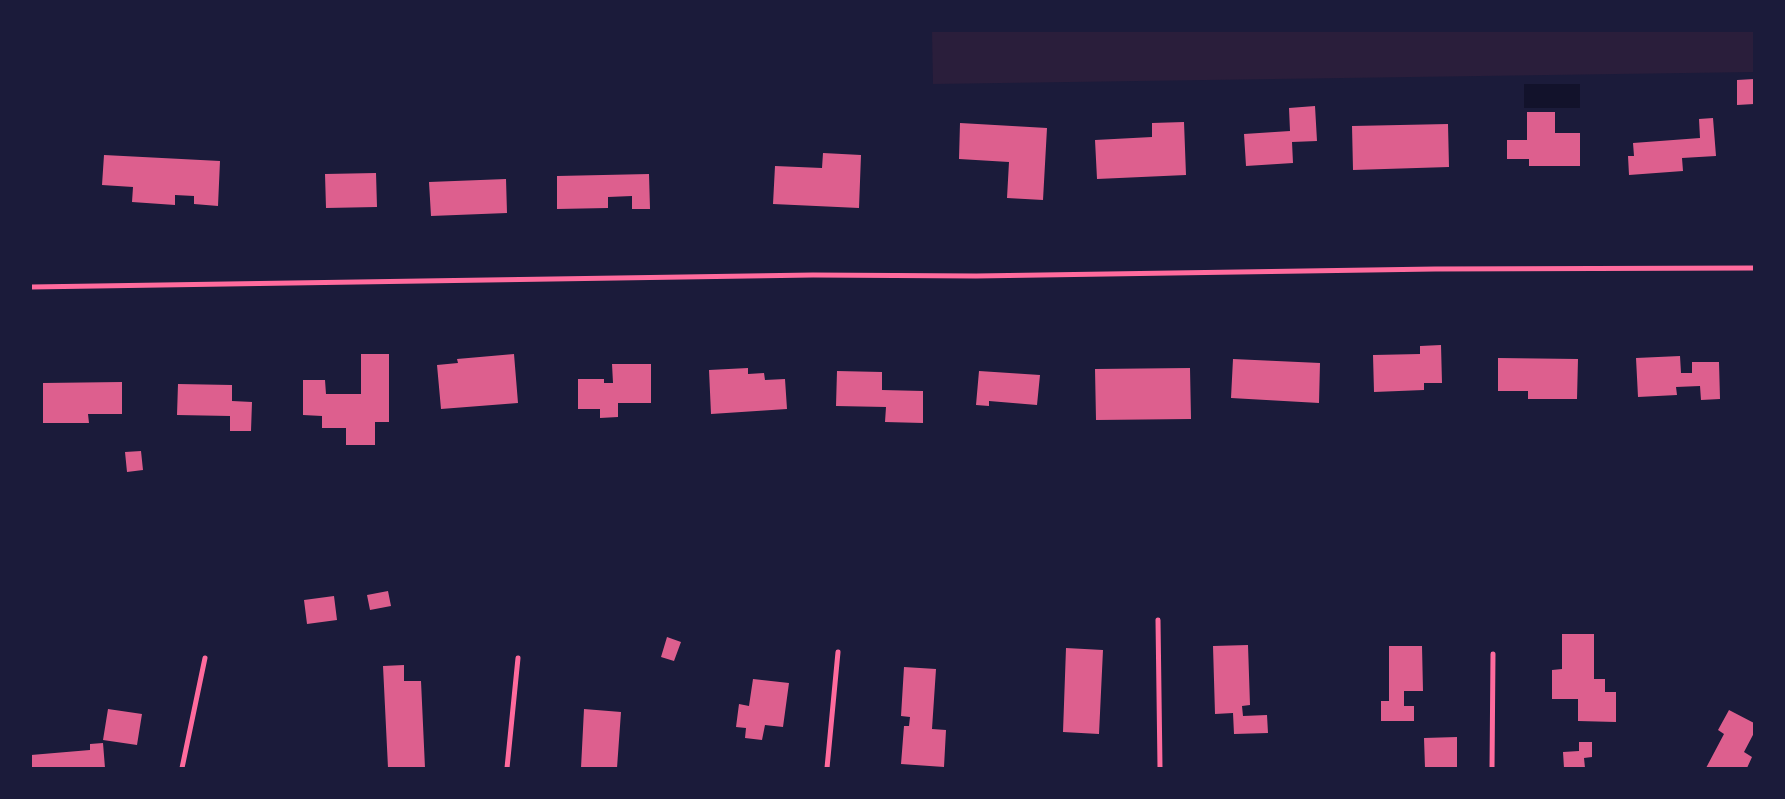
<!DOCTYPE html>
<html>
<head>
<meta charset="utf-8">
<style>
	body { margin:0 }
	#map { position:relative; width:1785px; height:799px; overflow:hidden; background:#1b1b3a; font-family:Raleway,sans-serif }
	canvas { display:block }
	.frame { position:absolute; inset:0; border:32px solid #1b1b3a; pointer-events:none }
</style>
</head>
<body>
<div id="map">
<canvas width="1785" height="799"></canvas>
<div class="frame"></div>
</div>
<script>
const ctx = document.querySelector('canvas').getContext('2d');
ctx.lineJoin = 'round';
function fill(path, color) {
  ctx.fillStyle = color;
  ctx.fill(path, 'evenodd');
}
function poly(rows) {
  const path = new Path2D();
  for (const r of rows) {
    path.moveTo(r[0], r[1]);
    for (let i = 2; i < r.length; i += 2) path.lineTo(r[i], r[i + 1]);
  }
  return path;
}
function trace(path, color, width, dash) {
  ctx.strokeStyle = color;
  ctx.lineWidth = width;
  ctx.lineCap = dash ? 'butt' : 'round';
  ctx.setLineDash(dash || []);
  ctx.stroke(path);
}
fill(poly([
	[932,31,1754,31,1754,72,933,84]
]), '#2a1e3b');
fill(poly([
	[1524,84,1580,84,1580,108,1524,108]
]), '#12122b');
fill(poly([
	[1754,79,1754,104,1737,105,1737,80],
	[1315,106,1317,141,1292,142,1293,163,1246,166,1244,134,1290,131,1289,108],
	[1527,112,1555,112,1555,133,1580,133,1580,166,1529,166,1529,159,1507,159,1507,140,1527,140],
	[1713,118,1716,156,1682,158,1683,171,1629,175,1628,156,1634,156,1633,143,1700,138,1699,119],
	[1184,122,1186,175,1097,179,1095,140,1152,137,1152,123],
	[960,123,1047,128,1043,200,1007,198,1009,162,959,159],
	[1448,124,1449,167,1353,170,1352,126],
	[823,153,861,155,859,208,773,204,775,166,822,168],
	[104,155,220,161,218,206,194,204,194,196,175,195,175,205,132,202,133,187,102,185],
	[376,173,377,207,326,208,325,174],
	[649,174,650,209,632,209,632,196,608,197,608,208,557,209,557,176],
	[506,179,507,213,431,216,429,182],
	[1441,345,1442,383,1424,383,1424,390,1374,392,1373,355,1420,354,1420,346],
	[361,354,389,354,389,422,375,422,375,445,346,445,346,428,322,428,322,416,303,415,303,380,325,380,326,394,361,394],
	[514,354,518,403,441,409,437,365,458,363,457,359],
	[1680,356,1681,373,1692,373,1692,362,1719,362,1720,399,1701,400,1700,386,1676,387,1677,395,1638,397,1636,358],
	[1498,358,1578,359,1577,399,1528,399,1528,391,1498,391],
	[1233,359,1320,363,1319,403,1231,398],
	[612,364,651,364,651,403,618,403,618,417,600,418,600,409,578,409,578,379,604,379,604,383,613,383],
	[748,368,748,374,764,373,765,380,785,379,787,409,711,414,709,370],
	[1190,368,1191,419,1096,420,1095,369],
	[837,371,882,372,882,390,923,391,923,423,885,422,886,407,836,406],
	[979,371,1040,375,1037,405,989,401,989,406,976,405],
	[122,382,122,414,88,414,89,423,43,423,43,383],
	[178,384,232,385,232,401,252,402,251,431,230,431,230,416,177,415],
	[141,451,143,470,127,472,125,452],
	[388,591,391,606,370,610,367,595],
	[334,596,337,620,307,624,304,600],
	[1562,634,1594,634,1594,679,1605,679,1605,692,1616,692,1616,722,1578,721,1578,699,1552,699,1552,670,1562,669],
	[667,637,681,642,674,661,661,657],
	[1248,645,1250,705,1242,706,1243,716,1267,715,1268,733,1234,734,1233,713,1215,714,1213,646],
	[1389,646,1422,646,1423,691,1404,691,1404,706,1414,706,1414,721,1381,721,1381,701,1389,701],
	[1066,648,1103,650,1099,734,1063,732],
	[404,665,404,681,421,681,425,768,388,768,383,666],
	[904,667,936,669,932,729,946,730,944,767,901,764,904,726,909,726,910,717,901,716],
	[753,679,789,683,783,727,765,725,762,740,745,738,746,728,736,727,739,704,749,706],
	[108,709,142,714,137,745,103,740],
	[584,709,621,712,617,768,581,768],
	[1729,710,1754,723,1754,733,1744,752,1752,757,1747,768,1706,768,1724,734,1718,730],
	[1457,737,1457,768,1425,768,1424,738],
	[1579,742,1592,742,1592,757,1584,758,1585,768,1564,768,1563,752,1579,751],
	[103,743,105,768,31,768,31,755,90,750,90,744]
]), '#dd5f8e');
trace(poly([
	[31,287,813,275,976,276,1435,269,1754,268],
	[1158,620,1160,768],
	[182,768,205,658],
	[507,768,518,658],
	[827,768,838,652],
	[1492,768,1493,654]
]), '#ff6b9d', 5);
</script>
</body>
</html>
